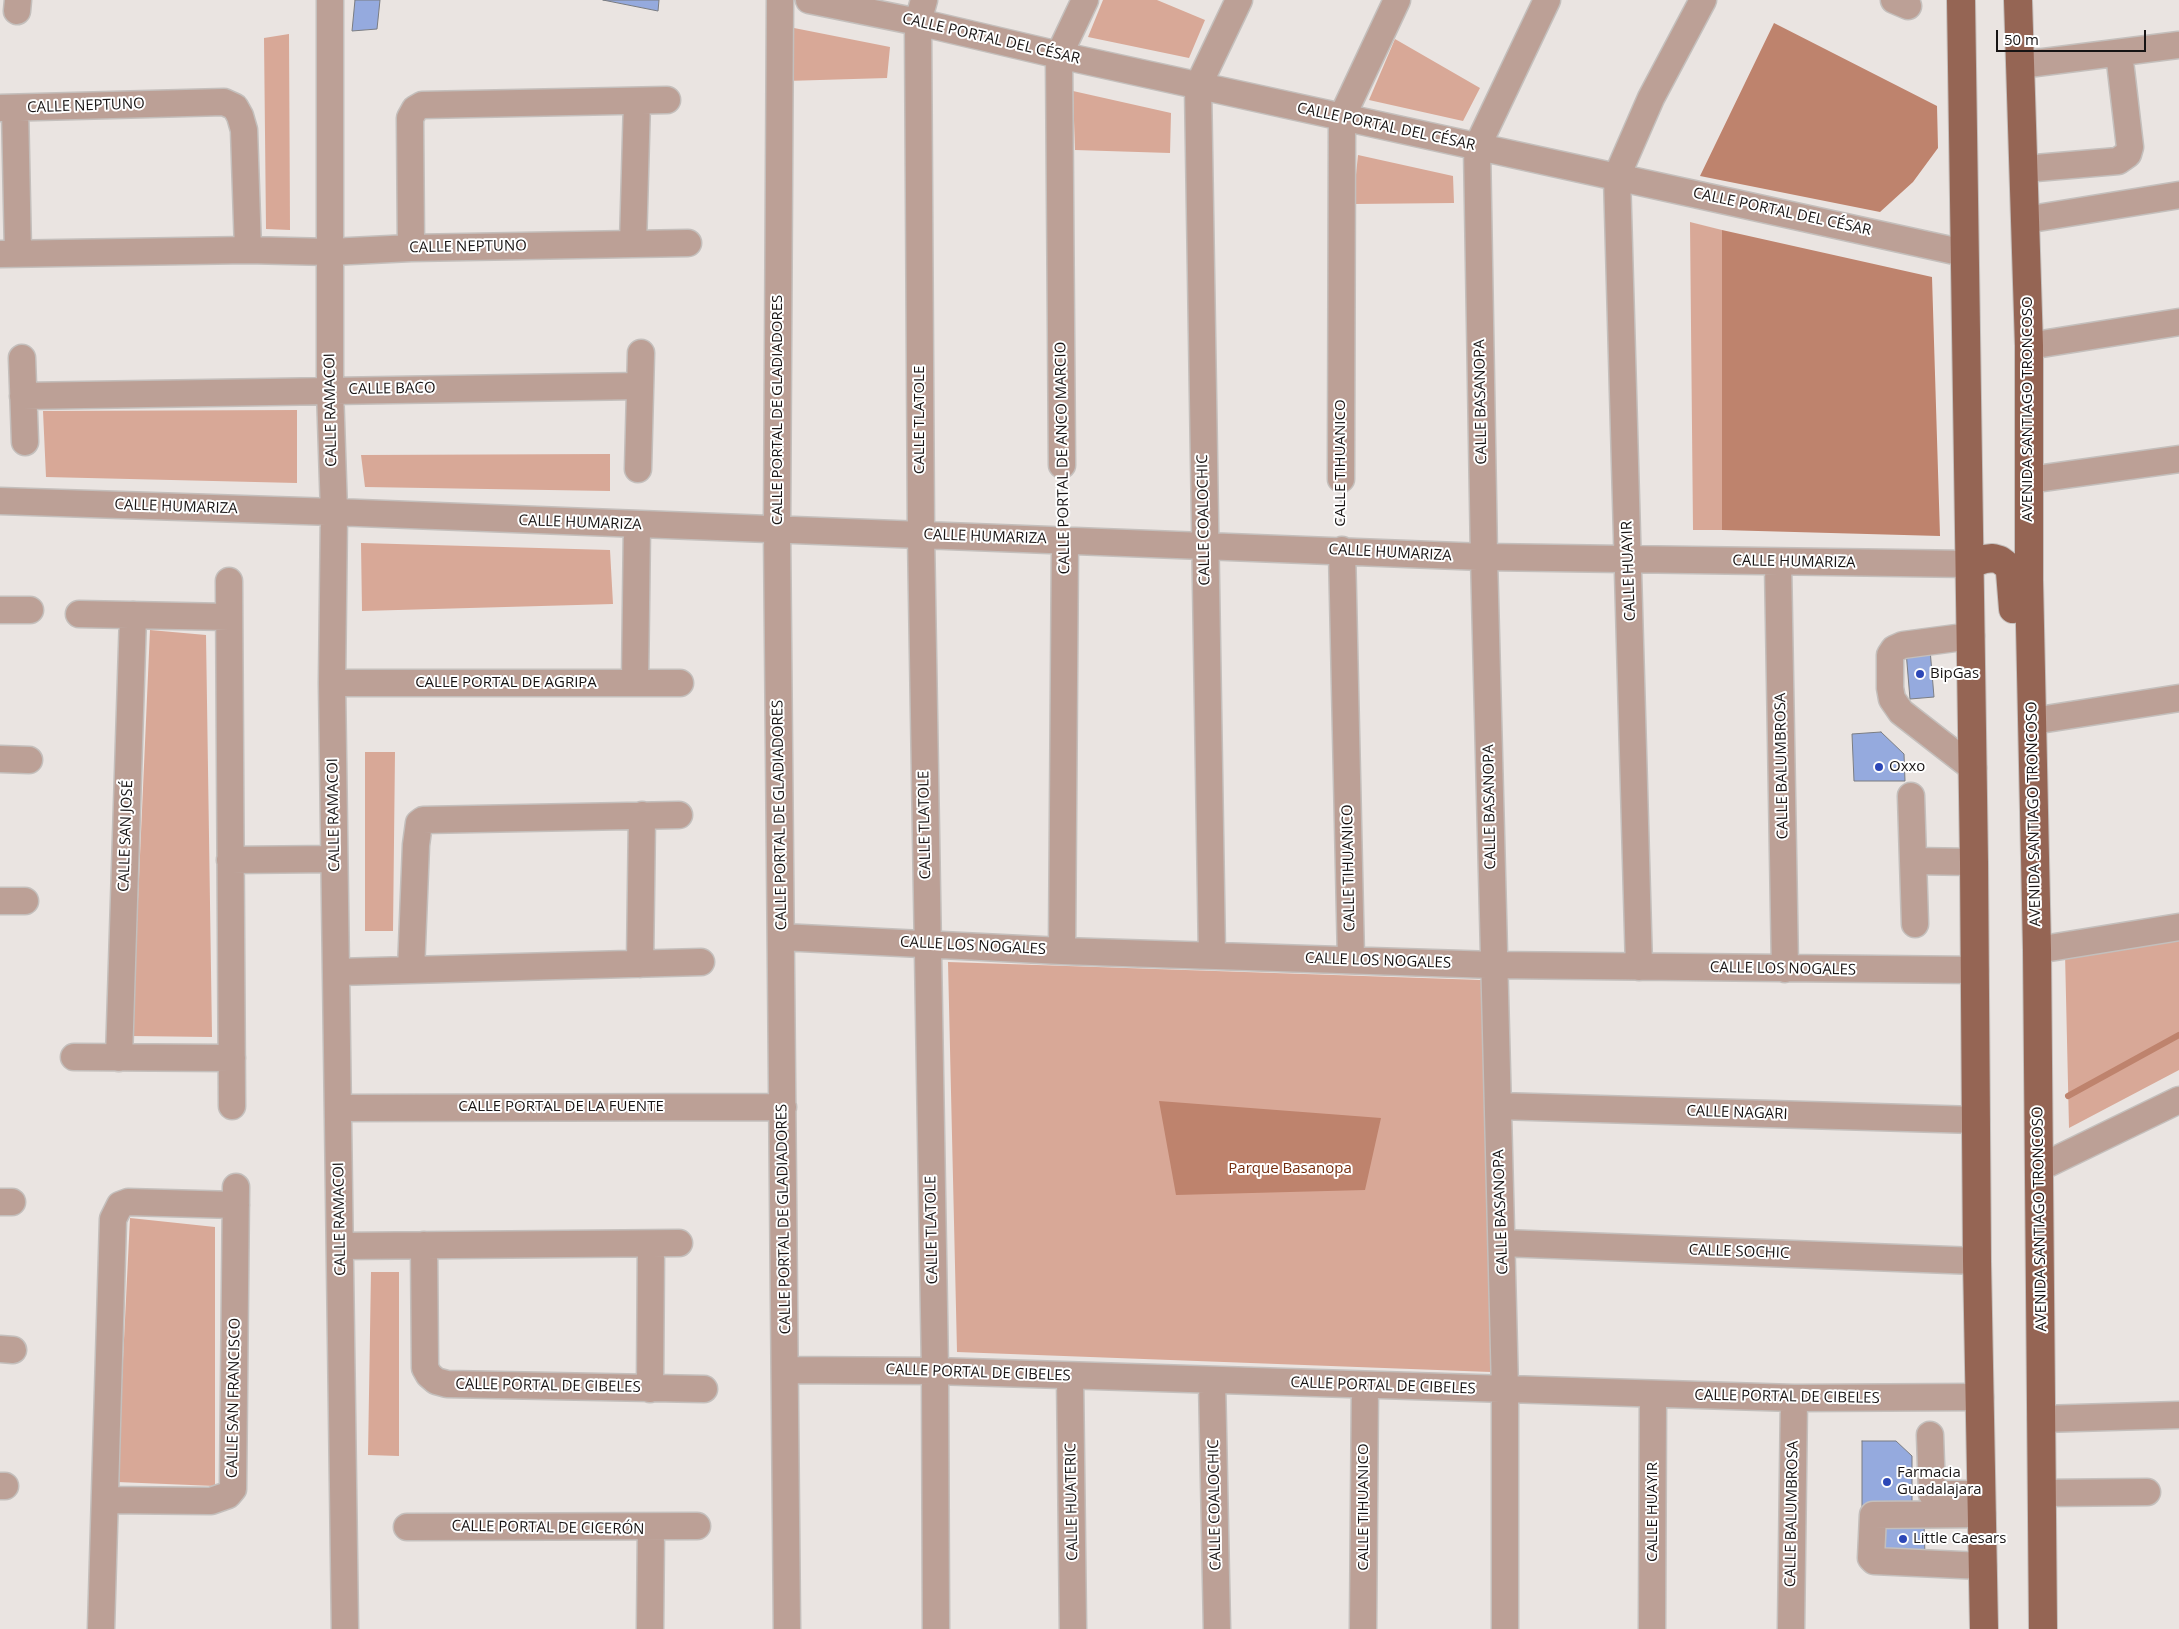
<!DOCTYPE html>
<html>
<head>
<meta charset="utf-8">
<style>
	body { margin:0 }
	#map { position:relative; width:2179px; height:1629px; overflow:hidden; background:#eae4e1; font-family:"Open Sans",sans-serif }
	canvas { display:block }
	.scale { position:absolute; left:1996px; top:30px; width:150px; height:22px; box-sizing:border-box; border:2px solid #171414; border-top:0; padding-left:6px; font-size:15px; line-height:18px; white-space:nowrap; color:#171414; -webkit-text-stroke:4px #fff; paint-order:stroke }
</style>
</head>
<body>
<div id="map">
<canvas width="2179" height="1629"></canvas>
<div class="scale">50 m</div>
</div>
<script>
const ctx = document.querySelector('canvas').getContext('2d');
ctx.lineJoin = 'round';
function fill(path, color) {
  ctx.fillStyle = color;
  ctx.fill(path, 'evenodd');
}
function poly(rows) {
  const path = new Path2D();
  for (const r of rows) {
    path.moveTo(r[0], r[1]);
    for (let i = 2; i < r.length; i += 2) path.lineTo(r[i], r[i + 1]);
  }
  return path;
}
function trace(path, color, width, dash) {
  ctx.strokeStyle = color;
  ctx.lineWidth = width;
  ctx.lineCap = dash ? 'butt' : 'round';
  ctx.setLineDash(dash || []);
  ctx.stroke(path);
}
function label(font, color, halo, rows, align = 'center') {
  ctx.font = font + ' "Open Sans",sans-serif';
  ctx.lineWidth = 4;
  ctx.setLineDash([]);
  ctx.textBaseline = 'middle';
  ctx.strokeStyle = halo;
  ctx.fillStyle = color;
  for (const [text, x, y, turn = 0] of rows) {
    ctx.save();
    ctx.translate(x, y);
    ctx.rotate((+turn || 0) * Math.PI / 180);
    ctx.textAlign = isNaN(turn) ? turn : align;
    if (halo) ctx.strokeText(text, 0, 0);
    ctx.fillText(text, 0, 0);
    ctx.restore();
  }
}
fill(poly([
	[1103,0,1157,0,1205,20,1189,58,1088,37],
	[794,28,890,47,887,78,786,81],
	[289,34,290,230,266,229,264,38],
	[1395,39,1480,88,1463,121,1369,100],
	[1073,91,1171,113,1170,153,1075,150],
	[1358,155,1453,176,1454,203,1353,204],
	[1690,222,1722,230,1722,530,1693,530],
	[297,410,297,483,46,477,43,411],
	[610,454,610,491,365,487,361,455],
	[361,543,610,550,613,604,362,611],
	[150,630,206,635,212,1037,132,1036],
	[365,752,395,752,393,931,365,931],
	[2179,935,2179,1070,2069,1128,2065,953],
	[948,962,1482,980,1491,1372,957,1352],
	[130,1218,215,1227,215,1486,117,1482],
	[371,1272,399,1272,399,1456,368,1455]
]), '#d8a897');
fill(poly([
	[1774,23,1937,106,1938,148,1913,182,1880,212,1700,176],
	[1722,230,1932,277,1940,536,1722,530],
	[1159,1101,1381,1118,1365,1190,1176,1195]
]), '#be836d');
trace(poly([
	[2068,1096,2179,1035]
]), '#be836d', 6);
const building = poly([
	[355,0,380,0,377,29,352,31,355,0],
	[603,0,659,0,658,11,603,0],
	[1930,649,1934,697,1910,699,1906,651,1930,649],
	[1881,732,1904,754,1905,781,1854,781,1852,734,1881,732],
	[1862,1441,1896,1441,1912,1456,1912,1508,1862,1507,1862,1441],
	[1882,1524,1924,1524,1925,1555,1883,1555,1882,1524]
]);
fill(building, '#95aade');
trace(building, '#7b7d82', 1);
const minor = poly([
	[330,0,330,390,334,512,332,683,345,1629],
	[780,0,777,530,787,1629],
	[809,0,918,22,1059,55,1964,253],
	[924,0,918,22,921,535,935,1371,936,1629],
	[1894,0,1908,6],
	[17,11,18,0],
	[2020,65,2179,45],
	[0,108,224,102,235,107,240,116,244,130,248,250],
	[15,108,18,253],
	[2024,169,2118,161,2128,154,2130,147,2119,53],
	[2025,220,2179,195],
	[633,244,637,101],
	[411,248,410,118,415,109,422,105,667,100],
	[0,254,248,250,330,252,411,248,688,243],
	[2029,346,2179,322],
	[22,358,25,442],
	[23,396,640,386],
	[1062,465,1059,55,1085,0],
	[638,469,641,353],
	[1341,479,1342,117,1397,0],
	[2029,480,2179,459],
	[0,501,334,512,1484,557,1970,564],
	[1342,550,1351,960],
	[1778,563,1785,969],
	[229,581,232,1106],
	[0,610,30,610],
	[79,614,229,617],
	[1971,636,1903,645,1894,649,1890,655,1890,688,1892,699,1901,712,1973,768],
	[332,683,680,683],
	[635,683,637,525],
	[2033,721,2179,698],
	[0,759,29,760],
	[1911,796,1915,924],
	[230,860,334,859],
	[1913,861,1974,862],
	[0,901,25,901],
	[781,937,1062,951,1494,965,1975,970],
	[2037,950,2179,927],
	[1062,951,1065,540],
	[1212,955,1198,86,1239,0],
	[640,964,642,815],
	[1639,967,1617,176,1651,98,1703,0],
	[411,970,416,845,419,823,423,820,679,815],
	[337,972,701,962],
	[74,1057,232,1058],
	[119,1058,133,615],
	[1498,1106,1976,1120],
	[339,1108,783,1107],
	[2039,1168,2179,1100],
	[0,1202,12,1202],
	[1502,1243,1977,1261],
	[424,1245,425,1368,429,1375,436,1381,447,1384,704,1389],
	[341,1246,679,1243],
	[0,1349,13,1350],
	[785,1370,935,1371,1794,1398,1980,1397],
	[1070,1376,1073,1629],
	[1212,1380,1217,1629],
	[650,1389,651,1244],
	[2041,1419,2179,1415],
	[1930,1435,1932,1494,1981,1494],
	[0,1486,5,1486],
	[2042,1493,2147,1492],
	[105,1500,211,1501,228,1495,233,1489,236,1187],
	[1982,1514,1873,1515,1871,1558,1874,1561,1983,1566],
	[407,1527,697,1526],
	[101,1629,113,1219,120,1205,128,1202,236,1205],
	[650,1629,651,1527],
	[1363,1629,1365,1385],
	[1505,1629,1505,1390,1484,557,1477,147,1547,0],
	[1652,1629,1653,1395],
	[1791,1629,1794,1398]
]);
const major = poly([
	[1961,0,1974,862,1977,1261,1984,1629],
	[2018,0,2029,346,2029,580,2037,950,2043,1629],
	[1970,564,1985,559,1993,558,2000,560,2008,566,2010,572,2013,609]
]);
trace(minor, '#c4bfbc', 29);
trace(major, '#c4bfbc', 30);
trace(poly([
	[1063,488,1064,519],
	[1341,499,1341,528]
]), '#898483', 3, [2.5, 2.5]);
trace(minor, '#bca096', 26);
trace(major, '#956554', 28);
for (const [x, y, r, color] of [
	[1920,674,5,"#2c47b7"],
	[1879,767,5,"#2c47b7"],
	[1887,1482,5,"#2c47b7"],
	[1903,1539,5,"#2c47b7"]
]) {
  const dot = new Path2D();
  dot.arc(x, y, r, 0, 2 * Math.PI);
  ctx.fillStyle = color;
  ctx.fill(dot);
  trace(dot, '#fff', 2);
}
label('15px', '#171414', '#fff', [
	["CALLE PORTAL DEL CÉSAR",991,39,13],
	["CALLE NEPTUNO",86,106,-2],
	["CALLE PORTAL DEL CÉSAR",1386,127,12],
	["CALLE PORTAL DEL CÉSAR",1782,212,12],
	["CALLE NEPTUNO",468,247,-1],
	["CALLE BACO",392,389,-1],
	["CALLE BASANOPA",1481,402,-91],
	["AVENIDA SANTIAGO TRONCOSO",2028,409,-90],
	["CALLE RAMACOI",331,410,-91],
	["CALLE PORTAL DE GLADIADORES",778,410,-90],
	["CALLE TLATOLE",920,420,-90],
	["CALLE PORTAL DE ANCO MARCIO",1063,458,-91],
	["CALLE TIHUANICO",1341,463,-90],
	["CALLE HUMARIZA",176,507,2],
	["CALLE COALOCHIC",1204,520,-91],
	["CALLE HUMARIZA",580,523,2],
	["CALLE HUMARIZA",985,537,2],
	["CALLE HUMARIZA",1390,553,3],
	["CALLE HUMARIZA",1794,562,1],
	["CALLE HUAYIR",1629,571,-92],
	["CALLE PORTAL DE AGRIPA",506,683],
	["CALLE BALUMBROSA",1782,766,-91],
	["CALLE BASANOPA",1490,807,-91],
	["AVENIDA SANTIAGO TRONCOSO",2034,814,-91],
	["CALLE RAMACOI",334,815,-91],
	["CALLE PORTAL DE GLADIADORES",780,815,-91],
	["CALLE TLATOLE",925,825,-91],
	["CALLE SAN JOSÉ",126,836,-88],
	["CALLE TIHUANICO",1349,868,-91],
	["CALLE LOS NOGALES",973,946,3],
	["CALLE LOS NOGALES",1378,961,2],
	["CALLE LOS NOGALES",1783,969,1],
	["CALLE PORTAL DE LA FUENTE",561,1107],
	["CALLE NAGARI",1737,1113,2],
	["CALLE BASANOPA",1501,1212,-92],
	["CALLE RAMACOI",340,1219,-91],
	["CALLE PORTAL DE GLADIADORES",784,1219,-91],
	["AVENIDA SANTIAGO TRONCOSO",2040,1219,-91],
	["CALLE TLATOLE",932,1230,-91],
	["CALLE SOCHIC",1739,1252,2],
	["CALLE PORTAL DE CIBELES",978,1373,2],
	["CALLE PORTAL DE CIBELES",548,1386,1],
	["CALLE PORTAL DE CIBELES",1383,1386,2],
	["CALLE PORTAL DE CIBELES",1787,1397,1],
	["CALLE SAN FRANCISCO",234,1398,-89],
	["CALLE HUATERIC",1072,1502,-91],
	["CALLE COALOCHIC",1215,1505,-91],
	["CALLE TIHUANICO",1364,1507,-90],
	["CALLE HUAYIR",1653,1512,-90],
	["CALLE BALUMBROSA",1792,1514,-89],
	["CALLE PORTAL DE CICERÓN",548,1528,1]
]);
label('15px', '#171414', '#fff', [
	["BipGas",1930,674],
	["Oxxo",1889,767],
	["Farmacia",1897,1473],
	["Guadalajara",1897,1490],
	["Little Caesars",1913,1539]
], 'left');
label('15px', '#732b0c', '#fff', [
	["Parque Basanopa",1290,1169]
]);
</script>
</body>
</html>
